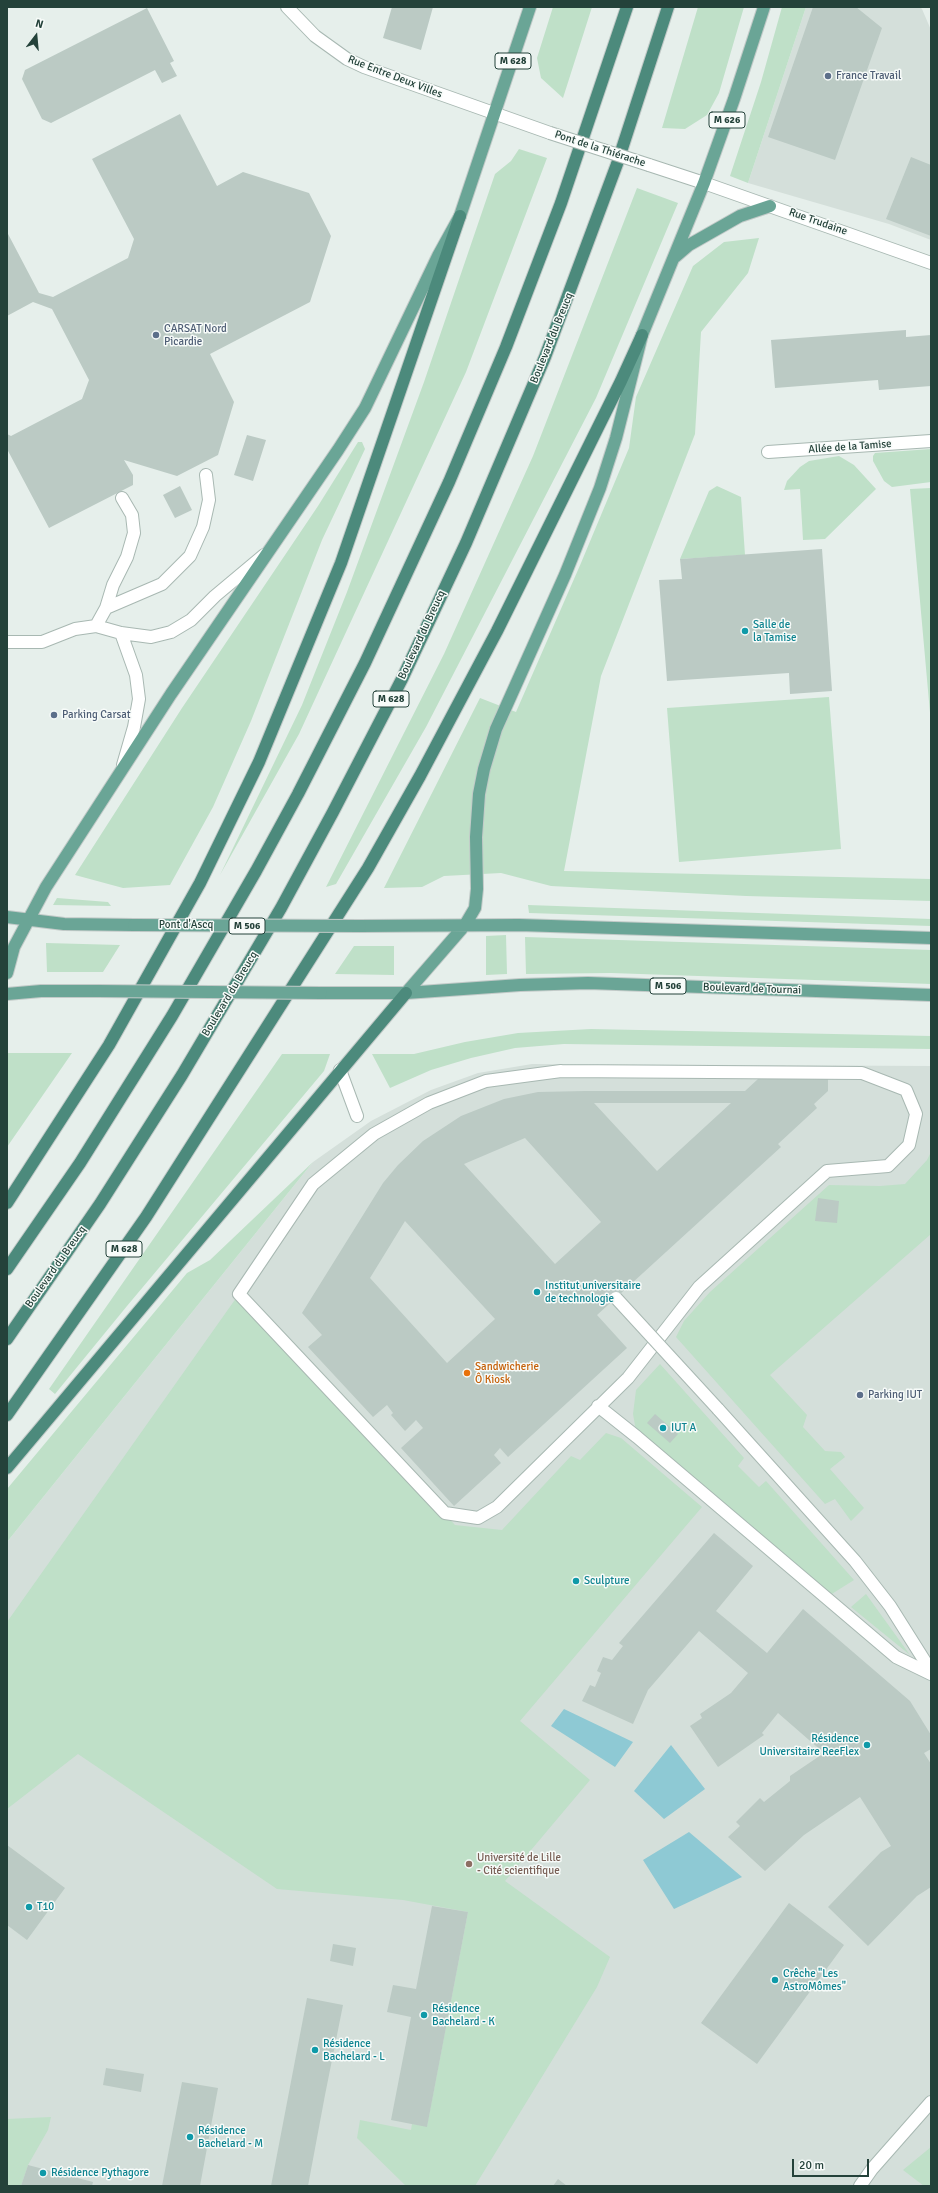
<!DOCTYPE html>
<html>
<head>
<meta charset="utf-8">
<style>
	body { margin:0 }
	#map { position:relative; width:938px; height:2193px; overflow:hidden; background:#e6efeb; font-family:Signika,sans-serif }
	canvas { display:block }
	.frame { position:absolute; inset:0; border:8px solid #24423a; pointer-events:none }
	.north { position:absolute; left:16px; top:16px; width:40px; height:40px; -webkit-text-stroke:3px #f7fbf9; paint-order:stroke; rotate:16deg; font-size:11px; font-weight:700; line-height:16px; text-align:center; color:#24423a }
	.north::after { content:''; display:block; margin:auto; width:14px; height:18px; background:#24423a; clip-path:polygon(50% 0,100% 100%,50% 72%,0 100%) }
	.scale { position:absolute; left:792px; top:2159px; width:77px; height:18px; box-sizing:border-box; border:2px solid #24423a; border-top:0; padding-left:5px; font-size:12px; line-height:14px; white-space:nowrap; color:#24423a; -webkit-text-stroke:3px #f7fbf9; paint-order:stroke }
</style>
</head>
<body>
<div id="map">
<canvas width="938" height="2193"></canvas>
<div class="frame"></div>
<div class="north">N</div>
<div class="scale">20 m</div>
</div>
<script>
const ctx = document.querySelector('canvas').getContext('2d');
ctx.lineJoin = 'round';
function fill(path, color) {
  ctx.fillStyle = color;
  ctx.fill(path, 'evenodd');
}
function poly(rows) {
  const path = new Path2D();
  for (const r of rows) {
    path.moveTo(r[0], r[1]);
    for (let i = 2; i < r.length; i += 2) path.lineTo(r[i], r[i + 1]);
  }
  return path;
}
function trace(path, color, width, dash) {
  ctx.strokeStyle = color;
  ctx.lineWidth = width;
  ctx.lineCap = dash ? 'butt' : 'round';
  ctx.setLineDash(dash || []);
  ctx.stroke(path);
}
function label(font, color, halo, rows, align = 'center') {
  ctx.font = font + ' Signika,sans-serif';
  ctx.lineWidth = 3;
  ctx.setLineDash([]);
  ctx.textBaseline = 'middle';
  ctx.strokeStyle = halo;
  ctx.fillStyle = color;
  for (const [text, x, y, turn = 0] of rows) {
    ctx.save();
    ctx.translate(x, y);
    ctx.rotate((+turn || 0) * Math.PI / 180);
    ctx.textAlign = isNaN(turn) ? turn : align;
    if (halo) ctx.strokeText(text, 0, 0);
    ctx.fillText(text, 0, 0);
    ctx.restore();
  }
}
fill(poly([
	[806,7,920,7,922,9,931,30,931,240,889,224,748,183],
	[532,1064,931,1066,931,2186,7,2186,7,1542,313,1162,371,1121,431,1090,478,1073]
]), '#d4dfda');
fill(poly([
	[553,7,592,7,563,98,541,78,537,58],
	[698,7,744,7,719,93,707,115,685,129,662,128],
	[782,7,806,7,748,183,730,176,761,82],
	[519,149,547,158,466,372,299,734,220,875,302,705,347,592,424,382,495,174,511,161],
	[637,188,678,203,596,398,426,727,336,884,326,887,444,654,533,456],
	[759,238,748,273,701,332,695,434,601,676,564,871,931,879,931,901,746,896,551,886,501,873,444,876,422,887,384,888,480,698,516,712,581,563,629,448,636,397,693,266,724,242],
	[358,442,362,442,365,449,322,540,251,721,213,807,170,885,123,888,75,875,182,708,318,506],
	[931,449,931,482,892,487,884,481,873,461,873,456,875,453],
	[839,456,854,465,876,489,825,539,803,540,800,489,784,490,787,481,800,467,809,461],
	[717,486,741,497,745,555,680,559,709,491],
	[931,488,931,724,910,489],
	[829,697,841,849,679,862,667,708],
	[57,898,108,902,111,906,53,905],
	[528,905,931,919,931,926,529,913],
	[506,935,507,974,486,975,486,936],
	[525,937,931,950,931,984,611,973,526,974],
	[46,943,120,945,103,972,47,972],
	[354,946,394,946,394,975,335,974],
	[591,1029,931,1036,931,1049,564,1044,515,1048,471,1058,431,1070,390,1088,372,1054,414,1054,465,1042,518,1033],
	[7,1053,72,1053,7,1147],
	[282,1054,330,1054,324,1071,127,1306,55,1394,49,1389],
	[931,1152,931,1234,770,1375,807,1415,803,1427,825,1451,841,1452,845,1457,830,1469,864,1508,851,1521,835,1499,825,1504,676,1337,684,1321,710,1292,829,1185,880,1186,905,1184,927,1160],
	[313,1162,7,1542,7,1489,187,1273,210,1260],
	[239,1294,455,1525,502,1530,571,1456,580,1460,606,1433,621,1438,702,1507,520,1721,590,1780,505,1881,610,1957,597,1987,475,2186,406,2186,357,2138,360,2120,411,2130,412,2124,427,2126,468,1912,403,1900,277,1889,78,1754,7,1809,7,1622],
	[660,1364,744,1458,738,1466,759,1487,766,1481,854,1580,827,1597,637,1437,633,1414,636,1390],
	[866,1594,910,1655,851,1607],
	[51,2117,48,2130,28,2165,21,2186,7,2186,7,2119],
	[931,2147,931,2186,924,2186,903,2170]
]), '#bfe0c8');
fill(poly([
	[564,1709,633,1742,615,1767,551,1726],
	[671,1745,705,1789,664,1819,634,1791],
	[689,1832,742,1877,674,1909,643,1860]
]), '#8ec9d4');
fill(poly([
	[392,7,433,7,421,50,383,38],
	[813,7,856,7,882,28,835,160,768,137],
	[147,8,174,61,170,63,177,76,162,83,155,70,51,123,42,119,22,79,25,70],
	[180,114,217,186,243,172,309,193,331,236,310,302,210,354,234,402,218,455,177,476,124,460,133,475,133,485,49,528,7,449,7,434,11,436,82,399,89,380,52,309,33,302,7,316,7,232,39,293,53,297,128,258,134,239,92,159],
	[911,157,931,165,931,236,886,219],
	[906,330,906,337,931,335,931,386,879,390,878,380,775,388,771,340],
	[247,435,266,440,253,481,234,475],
	[180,486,192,510,175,518,163,495],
	[822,549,832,691,790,694,789,673,667,681,659,580,682,579,680,559],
	[758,1079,828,1079,828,1091,814,1104,817,1108,778,1144,781,1147,597,1315,627,1348,508,1457,500,1448,494,1455,501,1463,454,1506,401,1448,423,1428,416,1420,405,1431,391,1415,393,1413,387,1405,373,1417,308,1347,322,1335,302,1313,383,1183,398,1165,423,1141,461,1116,504,1099,538,1092,585,1091,745,1091],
	[594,1103,731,1103,657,1171],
	[525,1138,601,1222,555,1264,464,1164],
	[405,1221,495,1319,447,1363,370,1278],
	[818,1198,839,1201,837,1223,815,1221],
	[655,1414,678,1434,670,1443,647,1423],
	[714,1533,753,1566,716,1611,767,1653,803,1609,910,1701,931,1735,931,1749,924,1753,931,1764,931,1887,917,1896,868,1946,828,1907,881,1852,891,1846,860,1797,804,1835,765,1871,728,1837,740,1826,736,1822,760,1798,764,1802,790,1781,790,1776,824,1753,778,1713,762,1733,764,1735,718,1767,690,1726,702,1718,700,1714,731,1693,748,1673,699,1631,648,1690,633,1724,582,1701,590,1685,595,1687,601,1673,597,1671,603,1657,612,1660,623,1646,619,1643],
	[7,1845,65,1888,27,1940,7,1925],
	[789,1903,844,1945,757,2064,701,2023],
	[432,1906,468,1912,427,2127,391,2120,411,2017,387,2012,393,1985,416,1989],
	[333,1944,356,1948,353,1966,330,1961],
	[307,1998,343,2005,325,2095,308,2186,271,2186],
	[106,2068,144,2074,141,2092,103,2085],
	[182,2082,218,2088,200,2186,162,2186],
	[28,2165,93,2182,92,2186,21,2186],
	[558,2179,567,2186,553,2186]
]), '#bbcac4');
trace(poly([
	[607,1289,616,1298]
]), '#bfccc8', 12, [12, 6]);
const service = poly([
	[106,608,113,585,127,557,134,533,132,515,122,498],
	[96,626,106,608,162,584,190,556,203,527,209,500,206,475],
	[121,633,136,675,139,699,134,727,123,765],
	[7,642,42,642,75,629,96,626,121,633,151,637,171,632,191,620,215,596,264,555],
	[340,1070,357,1116],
	[561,1071,862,1073,906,1090,916,1114,909,1145,888,1166,827,1171,699,1287,628,1378,497,1507,478,1518,445,1513,239,1294,313,1184,374,1134,429,1103,486,1081,561,1071],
	[598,1406,637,1437,896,1657,931,1674]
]);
const pedestrian = poly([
	[718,1409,855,1561,890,1606,931,1671]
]);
const minor = poly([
	[704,183,931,263],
	[768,452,931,441]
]);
const tertiary = poly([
	[287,7,315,36,347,59,364,67,550,133],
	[649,165,704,183],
	[860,2186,872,2169,931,2102]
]);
const primary = poly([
	[675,257,689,245,740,216,770,206],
	[7,917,64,924,134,925],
	[360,926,519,925,931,938],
	[7,973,14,947,46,887,171,694,338,450,365,408,438,256,460,216,530,7],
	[321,993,406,993,520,985,588,983,931,995],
	[406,993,465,925,475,908,477,889,476,837,479,794,484,769,496,729,565,575,600,488,616,438,642,335,704,183,734,99,764,7],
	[7,994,41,991,98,991]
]);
const trunk = poly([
	[7,1203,109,1045,200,883,259,762,341,563,460,216],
	[7,1269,80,1163,172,1016,256,871,298,794,365,663,449,482,506,347,561,203,627,7],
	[7,1339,100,1204,182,1075,281,908,333,812,402,679,466,543,545,357,617,164,668,7],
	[7,1415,146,1217,368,868,420,776,497,631,621,381,642,335],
	[7,1468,406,993]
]);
trace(service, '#a8b8b2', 14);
trace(pedestrian, '#a8b8b2', 14);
trace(minor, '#a8b8b2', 14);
trace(tertiary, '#a8b8b2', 14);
trace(primary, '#c2cac8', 14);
trace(trunk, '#c2cac8', 14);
trace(service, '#fff', 12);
trace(pedestrian, '#fff', 12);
trace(minor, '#fff', 12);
trace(tertiary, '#fff', 12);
trace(primary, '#6aa596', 12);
trace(trunk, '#4c8a7c', 12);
const pedestrianBridge = poly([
	[616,1298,718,1409]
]);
const tertiaryBridge = poly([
	[550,133,649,165]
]);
const primaryBridge = poly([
	[134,925,360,926],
	[98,991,321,993]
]);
trace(pedestrianBridge, '#a8b8b2', 14, []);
trace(tertiaryBridge, '#a8b8b2', 14, []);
trace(primaryBridge, '#c2cac8', 14, []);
trace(pedestrianBridge, '#fff', 12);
trace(tertiaryBridge, '#fff', 12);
trace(primaryBridge, '#6aa596', 12);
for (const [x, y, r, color] of [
	[828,76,4,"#5c6f8a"],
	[156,335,4,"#5c6f8a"],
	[745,631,4,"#0f9aa8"],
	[54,715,4,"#5c6f8a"],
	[537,1292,4,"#0f9aa8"],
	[467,1373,4,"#e8710a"],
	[860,1395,4,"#5c6f8a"],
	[663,1428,4,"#0f9aa8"],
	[576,1581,4,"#0f9aa8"],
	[867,1745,4,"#0f9aa8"],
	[469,1864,4,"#8d6e63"],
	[29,1907,4,"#0f9aa8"],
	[775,1980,4,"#0f9aa8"],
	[424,2015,4,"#0f9aa8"],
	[315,2050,4,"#0f9aa8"],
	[190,2137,4,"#0f9aa8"],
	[43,2173,4,"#0f9aa8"]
]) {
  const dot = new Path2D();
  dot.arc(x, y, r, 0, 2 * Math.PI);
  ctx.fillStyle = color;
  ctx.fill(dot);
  trace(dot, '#f7fbf9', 1.5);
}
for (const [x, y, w] of [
	[513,61,36],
	[727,120,36],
	[391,699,36],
	[247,926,36],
	[668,986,36],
	[124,1249,36]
]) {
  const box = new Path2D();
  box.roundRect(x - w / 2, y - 8, w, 16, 3);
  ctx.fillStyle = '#f7fbf9';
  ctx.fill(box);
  trace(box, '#24423a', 1);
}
label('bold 10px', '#24423a', null, [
	["M 628",513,61],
	["M 626",727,120],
	["M 628",391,699],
	["M 506",247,926],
	["M 506",668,986],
	["M 628",124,1249]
]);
label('11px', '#4e5e75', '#f7fbf9', [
	["France Travail",836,76],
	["CARSAT Nord",164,329],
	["Picardie",164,342],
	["Parking Carsat",62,715],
	["Parking IUT",868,1395]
], 'left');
label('11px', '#24423a', '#f7fbf9', [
	["Rue Entre Deux Villes",395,77,21],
	["Pont de la Thiérache",600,149,18],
	["Rue Trudaine",818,222,19],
	["Boulevard du Breucq",552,338,-68],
	["Allée de la Tamise",850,447,-4],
	["Boulevard du Breucq",422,635,-65],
	["Pont d'Ascq",186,925],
	["Boulevard de Tournai",752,989,2],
	["Boulevard du Breucq",230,994,-59],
	["Boulevard du Breucq",56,1267,-55]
]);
label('11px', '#0d838f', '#f7fbf9', [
	["Salle de",753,625],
	["la Tamise",753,638],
	["Institut universitaire",545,1286],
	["de technologie",545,1299],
	["IUT A",671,1428],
	["Sculpture",584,1581],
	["Résidence",859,1739,"right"],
	["Universitaire ReeFlex",859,1752,"right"],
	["T10",37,1907],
	["Crêche \"Les",783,1974],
	["AstroMômes\"",783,1987],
	["Résidence",432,2009],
	["Bachelard - K",432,2022],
	["Résidence",323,2044],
	["Bachelard - L",323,2057],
	["Résidence",198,2131],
	["Bachelard - M",198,2144],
	["Résidence Pythagore",51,2173]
], 'left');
label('11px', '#c56008', '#f7fbf9', [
	["Sandwicherie",475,1367],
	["Ô Kiosk",475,1380]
], 'left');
label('11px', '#785e54', '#f7fbf9', [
	["Université de Lille",477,1858],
	["‐ Cité scientifique",477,1871]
], 'left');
</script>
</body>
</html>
